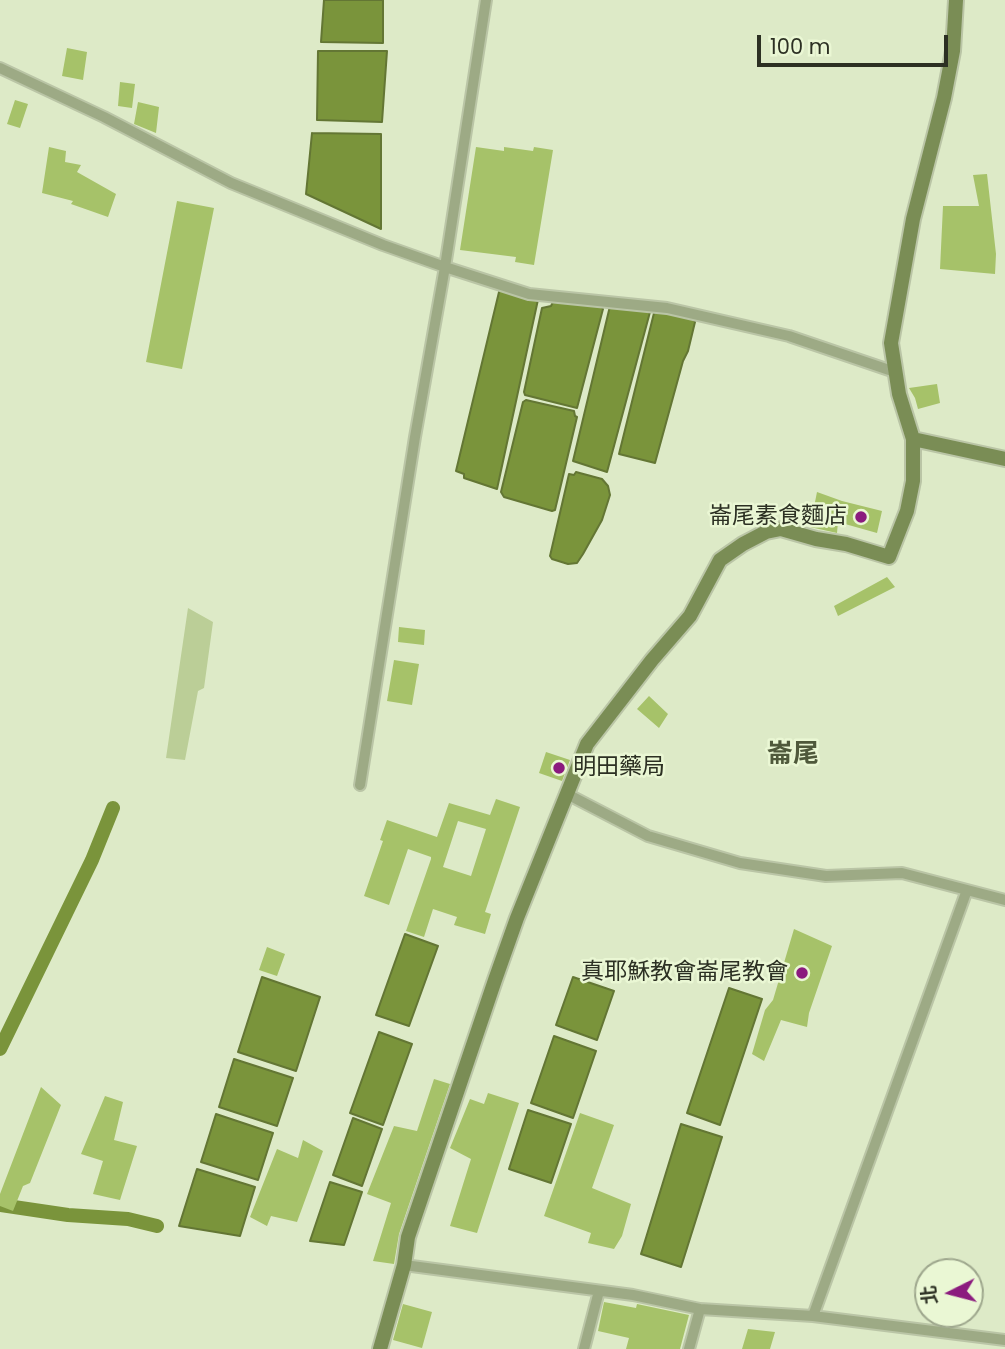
<!DOCTYPE html>
<html>
<head>
<meta charset="utf-8">
<style>
	body { margin:0 }
	#map { position:relative; width:1005px; height:1349px; overflow:hidden; background:#ddeac7; font-family:Poppins,"Noto Sans TC",sans-serif }
	canvas { display:block }
	.north { position:absolute; left:914px; top:1258px; width:70px; height:70px; box-sizing:border-box; background:#eaf7d4; border:2px solid #9ea78d; border-radius:50%; rotate:264deg; font-size:19px; font-weight:700; line-height:28px; text-align:center; color:#2c3023 }
	.north::after { content:''; display:block; margin:auto; width:24px; height:32px; background:#8b1b7e; clip-path:polygon(50% 0,100% 100%,50% 72%,0 100%) }
	.scale { position:absolute; left:757px; top:35px; width:191px; height:32px; box-sizing:border-box; border:4px solid #2c3023; border-top:0; padding-left:9px; font-size:21px; line-height:24px; white-space:nowrap; color:#2c3023; -webkit-text-stroke:5px #eaf7d4; paint-order:stroke }
</style>
</head>
<body>
<div id="map">
<canvas width="1005" height="1349"></canvas>
<div class="north">北</div>
<div class="scale">100 m</div>
</div>
<script>
const ctx = document.querySelector('canvas').getContext('2d');
ctx.lineJoin = 'round';
function fill(path, color) {
  ctx.fillStyle = color;
  ctx.fill(path, 'evenodd');
}
function poly(rows) {
  const path = new Path2D();
  for (const r of rows) {
    path.moveTo(r[0], r[1]);
    for (let i = 2; i < r.length; i += 2) path.lineTo(r[i], r[i + 1]);
  }
  return path;
}
function trace(path, color, width, dash) {
  ctx.strokeStyle = color;
  ctx.lineWidth = width;
  ctx.lineCap = dash ? 'butt' : 'round';
  ctx.setLineDash(dash || []);
  ctx.stroke(path);
}
function label(font, color, halo, rows, align = 'center') {
  ctx.font = font + ' Poppins,"Noto Sans TC",sans-serif';
  ctx.lineWidth = 5;
  ctx.setLineDash([]);
  ctx.textBaseline = 'middle';
  ctx.strokeStyle = halo;
  ctx.fillStyle = color;
  for (const [text, x, y, turn = 0] of rows) {
    ctx.save();
    ctx.translate(x, y);
    ctx.rotate((+turn || 0) * Math.PI / 180);
    ctx.textAlign = isNaN(turn) ? turn : align;
    if (halo) ctx.strokeText(text, 0, 0);
    ctx.fillText(text, 0, 0);
    ctx.restore();
  }
}
fill(poly([
	[188,608,213,622,204,688,198,691,185,760,166,758]
]), '#bbce97');
const water = poly([
	[324,0,383,0,383,43,321,42,324,0],
	[318,51,387,51,382,122,317,120,318,51],
	[312,133,381,134,381,229,306,194,312,133],
	[502,289,539,295,497,489,464,478,464,474,456,471,499,292,502,289],
	[553,302,601,306,603,309,577,408,525,395,524,392,542,308,551,306,553,302],
	[610,306,648,310,650,312,607,472,573,461,610,306],
	[655,309,690,314,695,322,688,351,683,361,655,463,619,454,655,309],
	[526,400,574,411,575,416,577,417,555,510,552,511,504,497,501,492,523,402,526,400],
	[576,472,602,479,608,486,610,495,602,520,583,554,577,563,568,564,552,559,550,556,569,474,574,475,576,472],
	[405,934,438,946,409,1026,376,1015,405,934],
	[262,977,320,997,296,1071,238,1052,262,977],
	[573,977,614,991,597,1040,556,1025,573,977],
	[729,988,762,999,720,1125,687,1113,729,988],
	[379,1032,412,1044,383,1125,350,1113,379,1032],
	[554,1036,596,1051,573,1118,531,1103,554,1036],
	[234,1059,293,1078,277,1126,219,1107,234,1059],
	[528,1110,571,1124,551,1183,509,1169,528,1110],
	[216,1114,273,1133,258,1180,201,1162,216,1114],
	[353,1118,382,1129,362,1186,333,1175,353,1118],
	[681,1124,722,1137,681,1267,641,1254,681,1124],
	[197,1169,255,1187,240,1236,179,1226,197,1169],
	[330,1182,362,1192,344,1245,310,1241,330,1182]
]);
fill(water, '#7a943b');
trace(water, '#637634', 2);
trace(poly([
	[0,1049,92,860,113,808],
	[0,1205,68,1215,128,1219,157,1226]
]), '#7a943b', 14);
fill(poly([
	[67,48,87,52,83,80,62,76],
	[120,82,135,84,132,108,118,106],
	[15,100,28,104,20,128,7,124],
	[138,102,159,107,156,133,134,124],
	[49,147,66,151,65,162,81,165,77,172,116,194,108,217,71,204,73,201,42,193],
	[476,147,504,151,504,147,533,151,534,147,553,150,534,265,515,262,516,257,460,250],
	[987,174,996,254,995,274,940,269,943,206,979,206,973,175],
	[177,201,214,208,182,369,146,362],
	[937,384,940,403,918,409,915,398,909,388],
	[817,492,842,501,882,511,877,533,838,522,837,533,810,527],
	[887,577,895,587,838,616,834,606],
	[399,627,425,630,424,645,398,642],
	[394,660,419,664,412,705,387,701],
	[649,696,668,714,659,728,637,709],
	[546,752,570,760,562,781,539,773],
	[496,799,520,807,485,912,491,914,485,934,454,925,457,917,433,909,424,937,406,931,431,859,431,857,408,849,389,905,364,896,383,841,380,840,387,820,437,837,449,803,490,815],
	[458,821,486,829,471,876,443,867],
	[794,929,832,946,809,1013,807,1027,781,1020,764,1061,752,1054,765,1010,773,1000],
	[267,947,285,954,277,976,259,970],
	[434,1079,450,1084,399,1234,394,1264,373,1261,391,1203,367,1194,394,1126,417,1131],
	[41,1087,61,1105,30,1183,23,1186,13,1211,0,1206,0,1194],
	[488,1093,519,1103,477,1233,450,1226,471,1159,450,1148,470,1099,484,1104],
	[105,1096,123,1102,114,1140,137,1146,120,1200,93,1194,103,1161,81,1154],
	[580,1113,614,1125,592,1188,631,1204,622,1236,614,1249,588,1243,591,1233,544,1216],
	[303,1140,323,1151,297,1222,271,1216,267,1226,250,1217,277,1149,298,1158],
	[604,1302,636,1308,637,1304,689,1315,680,1349,626,1349,629,1338,598,1331],
	[403,1304,432,1312,422,1348,393,1340],
	[748,1329,775,1332,770,1349,742,1349]
]), '#a6c269');
const street = poly([
	[0,68,104,117,231,183,383,245,445,267,529,294,667,308,789,336,895,372],
	[360,785,415,437,445,267,486,0],
	[567,794,648,836,740,863,826,876,902,873,1005,900],
	[404,1265,633,1295,700,1309,813,1316,1005,1340],
	[813,1316,967,890],
	[584,1349,599,1291],
	[689,1349,700,1309]
]);
const secondary = poly([
	[913,439,1005,459],
	[380,1349,404,1265,408,1237,495,980,517,918,587,744,652,660,690,616,720,560,743,544,766,532,781,529,816,539,846,544,889,557,907,511,913,481,913,439,899,394,891,343,913,219,944,98,953,51,956,0]
]);
trace(street, '#bac5a6', 14);
trace(secondary, '#bac5a6', 18);
trace(street, '#9daa85', 10);
trace(secondary, '#7a8d55', 14);
for (const [x, y, r, color] of [
	[861,517,7,"#8b1b7e"],
	[559,768,7,"#8b1b7e"],
	[802,973,7,"#8b1b7e"]
]) {
  const dot = new Path2D();
  dot.arc(x, y, r, 0, 2 * Math.PI);
  ctx.fillStyle = color;
  ctx.fill(dot);
  trace(dot, '#eaf7d4', 2.5);
}
label('23px', '#2c3023', '#eaf7d4', [
	["崙尾素食麵店",847,517],
	["明田藥局",573,768,"left"],
	["真耶穌教會崙尾教會",788,973]
], 'right');
label('bold 26px', '#4f593b', '#eaf7d4', [
	["崙尾",793,755]
]);
</script>
</body>
</html>
